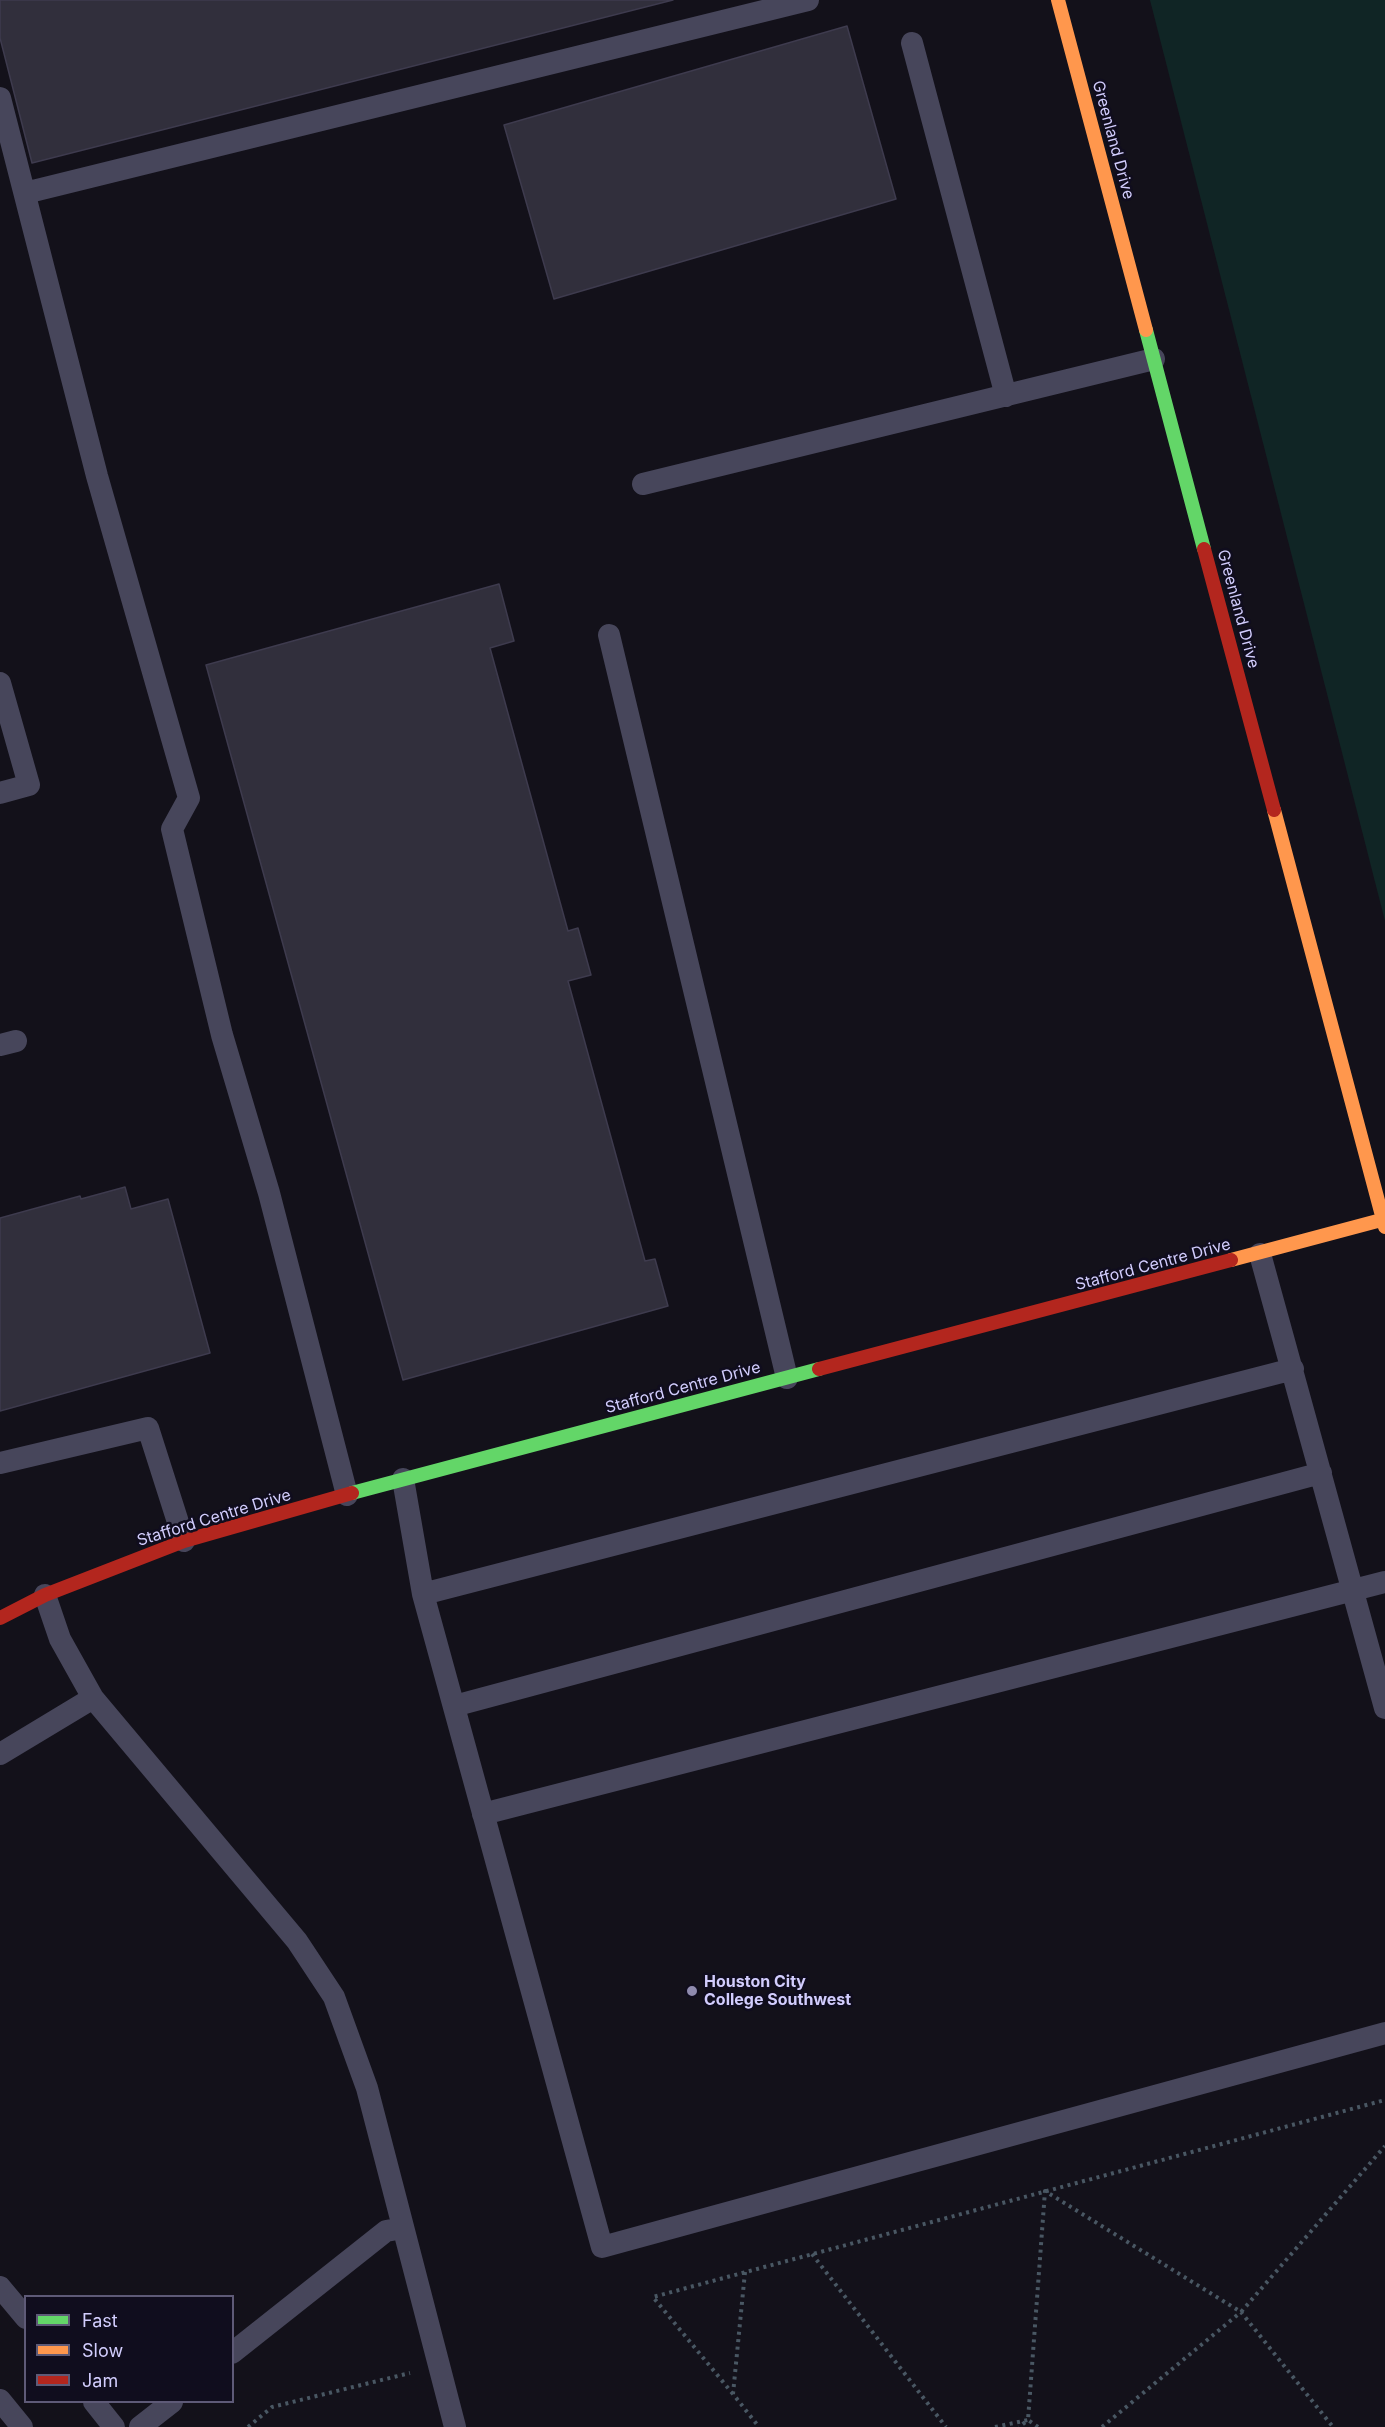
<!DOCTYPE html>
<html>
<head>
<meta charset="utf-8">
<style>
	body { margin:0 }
	#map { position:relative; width:1385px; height:2427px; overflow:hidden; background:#13111a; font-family:Inter,sans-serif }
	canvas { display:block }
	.legend { position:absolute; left:24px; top:2295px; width:210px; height:108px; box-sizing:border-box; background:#100d1e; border:2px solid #5e5a77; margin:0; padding:8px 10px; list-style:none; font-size:18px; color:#d2cdfd }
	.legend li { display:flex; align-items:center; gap:12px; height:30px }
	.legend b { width:30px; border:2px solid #5e5a77 }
</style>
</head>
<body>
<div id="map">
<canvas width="1385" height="2427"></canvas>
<ul class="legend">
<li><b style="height:8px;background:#63d668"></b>Fast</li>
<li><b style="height:8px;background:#ff974d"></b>Slow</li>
<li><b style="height:8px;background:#b3261e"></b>Jam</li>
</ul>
</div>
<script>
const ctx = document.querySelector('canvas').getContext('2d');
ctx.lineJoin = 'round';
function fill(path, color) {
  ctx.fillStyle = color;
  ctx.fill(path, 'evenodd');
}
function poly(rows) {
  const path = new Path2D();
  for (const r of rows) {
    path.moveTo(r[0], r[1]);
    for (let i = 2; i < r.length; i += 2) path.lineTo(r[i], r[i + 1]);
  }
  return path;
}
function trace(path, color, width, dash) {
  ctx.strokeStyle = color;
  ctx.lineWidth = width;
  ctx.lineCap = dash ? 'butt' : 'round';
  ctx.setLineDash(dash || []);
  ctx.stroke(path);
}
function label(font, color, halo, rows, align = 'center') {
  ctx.font = font + ' Inter,sans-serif';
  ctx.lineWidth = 5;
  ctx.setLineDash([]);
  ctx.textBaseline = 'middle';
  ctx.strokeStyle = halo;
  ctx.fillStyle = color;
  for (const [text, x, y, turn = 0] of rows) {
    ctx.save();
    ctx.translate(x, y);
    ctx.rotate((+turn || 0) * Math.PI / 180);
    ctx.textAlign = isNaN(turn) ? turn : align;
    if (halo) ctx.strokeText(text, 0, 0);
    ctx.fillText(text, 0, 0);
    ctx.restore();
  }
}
fill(poly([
	[1150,0,1385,0,1385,921]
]), '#102525');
const building = poly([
	[0,0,673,0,32,163,0,38,0,0],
	[847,26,896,199,554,299,504,125,847,26],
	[499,584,514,641,490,648,568,931,578,928,591,975,568,981,645,1261,655,1259,668,1306,403,1380,206,665,499,584],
	[125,1187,131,1209,168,1199,210,1353,0,1411,0,1218,80,1196,81,1199,125,1187]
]);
fill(building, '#312f3c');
trace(building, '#3e3b4e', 1.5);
trace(poly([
	[812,2254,946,2427],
	[745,2272,733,2394,759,2427],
	[733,2394,653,2297,1385,2100],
	[248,2427,272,2407,410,2373],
	[995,2427,1028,2420,1019,2427],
	[1038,2427,1028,2420,1045,2191,1241,2312,1385,2146],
	[1102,2427,1241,2312,1333,2427]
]), '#495763', 4, [3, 4.5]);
trace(poly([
	[912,43,1006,396],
	[0,98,97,476,189,798,172,829,222,1035,269,1193,347,1495],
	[25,193,808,0],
	[643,484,1154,359],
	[609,635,787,1378],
	[0,683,29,785,0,793],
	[0,1045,16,1041],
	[1260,1254,1385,1708],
	[0,1463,148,1428,184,1541],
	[403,1479,423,1594,602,2247,1385,2033],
	[423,1594,1293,1369],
	[45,1595,60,1639,93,1698,297,1941,334,1997,367,2088,455,2427],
	[454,1706,1321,1473],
	[0,1754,93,1698],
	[483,1814,1385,1582],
	[0,2287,26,2318],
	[232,2353,386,2231,403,2228],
	[0,2400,22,2427],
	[94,2402,114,2427],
	[140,2427,172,2402]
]), '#47465b', 22);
trace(poly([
	[1146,330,1204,549],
	[352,1493,819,1369]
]), '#63d668', 14);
trace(poly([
	[1058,0,1146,330],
	[1274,810,1385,1227],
	[1231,1260,1385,1219]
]), '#ff974d', 14);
trace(poly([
	[1204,549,1274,810],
	[819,1369,1231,1260],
	[0,1618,45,1595,184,1541,352,1493]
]), '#b3261e', 14);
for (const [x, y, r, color] of [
	[692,1991,6,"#8f8bae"]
]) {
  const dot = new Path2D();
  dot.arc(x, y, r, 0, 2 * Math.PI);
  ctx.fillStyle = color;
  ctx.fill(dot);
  trace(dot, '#100d1e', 2);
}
label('16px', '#d2cdfd', '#100d1e', [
	["Greenland Drive",1113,140,75],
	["Greenland Drive",1238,609,75],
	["Stafford Centre Drive",1153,1265,-15],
	["Stafford Centre Drive",683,1388,-15],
	["Stafford Centre Drive",214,1518,-17]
]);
label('bold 16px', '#d2cdfd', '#100d1e', [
	["Houston City",704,1982],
	["College Southwest",704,2000]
], 'left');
</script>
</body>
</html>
